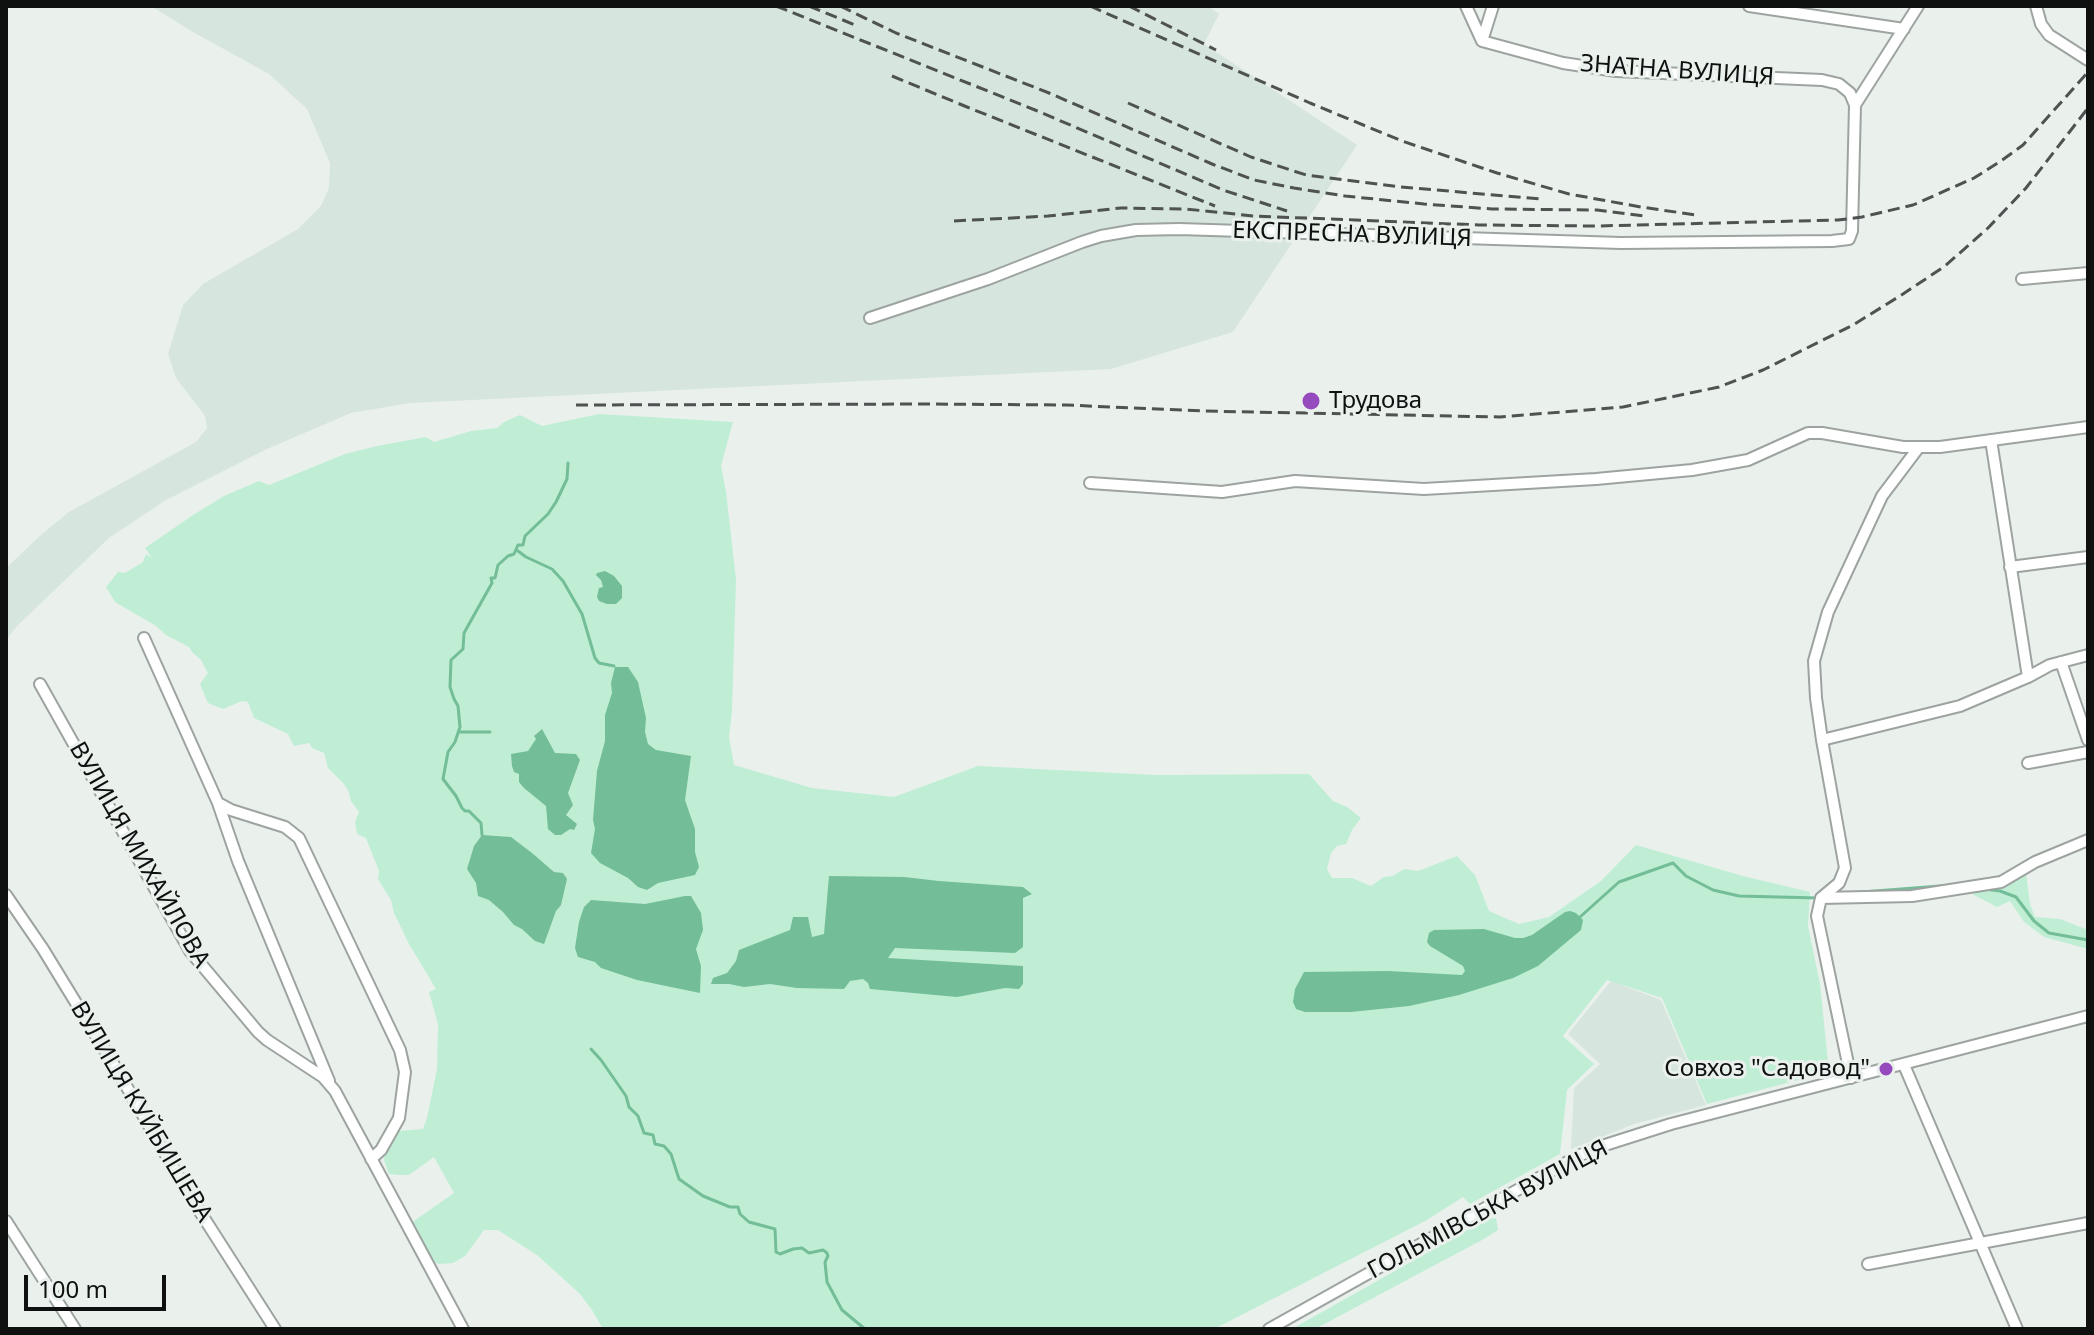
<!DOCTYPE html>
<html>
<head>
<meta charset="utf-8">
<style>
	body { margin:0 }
	#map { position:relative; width:2094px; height:1335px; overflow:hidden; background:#eaf1ed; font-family:"Noto Sans",sans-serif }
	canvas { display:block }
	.frame { position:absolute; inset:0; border:8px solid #0f1110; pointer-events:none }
	.scale { position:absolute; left:24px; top:1275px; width:142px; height:36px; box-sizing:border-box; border:4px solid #0f1110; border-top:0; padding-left:10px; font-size:24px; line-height:28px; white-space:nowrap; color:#0f1110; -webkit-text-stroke:6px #eaf1ed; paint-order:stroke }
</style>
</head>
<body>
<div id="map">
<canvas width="2094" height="1335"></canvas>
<div class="frame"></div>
<div class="scale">100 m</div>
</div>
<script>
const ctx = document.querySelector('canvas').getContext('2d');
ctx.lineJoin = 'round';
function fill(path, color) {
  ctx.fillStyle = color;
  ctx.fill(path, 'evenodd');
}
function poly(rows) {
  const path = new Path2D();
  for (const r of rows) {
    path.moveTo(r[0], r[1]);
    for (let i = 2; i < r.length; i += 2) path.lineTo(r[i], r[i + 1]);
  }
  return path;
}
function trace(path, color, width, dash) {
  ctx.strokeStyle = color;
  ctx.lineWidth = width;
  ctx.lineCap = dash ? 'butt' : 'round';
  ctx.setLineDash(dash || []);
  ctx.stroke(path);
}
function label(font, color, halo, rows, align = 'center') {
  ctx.font = font + ' "Noto Sans",sans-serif';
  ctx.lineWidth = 6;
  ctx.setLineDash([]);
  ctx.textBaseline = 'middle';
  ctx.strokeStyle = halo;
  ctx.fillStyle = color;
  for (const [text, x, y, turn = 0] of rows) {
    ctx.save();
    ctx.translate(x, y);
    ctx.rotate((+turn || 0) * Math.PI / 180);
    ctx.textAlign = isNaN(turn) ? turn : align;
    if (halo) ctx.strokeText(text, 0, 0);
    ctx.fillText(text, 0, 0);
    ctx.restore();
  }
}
fill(poly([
	[151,6,1208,6,1219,14,1204,44,1357,145,1233,332,1111,369,410,403,351,413,267,449,166,500,109,538,17,626,6,640,6,568,42,534,69,512,196,442,207,428,205,416,176,378,168,354,183,305,203,284,298,229,321,206,329,188,330,163,307,109,269,74,193,32],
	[1611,981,1661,1000,1706,1105,1634,1124,1571,1149,1574,1088,1600,1064,1568,1034]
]), '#d6e5dd');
fill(poly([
	[599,414,733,422,721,466,726,492,736,579,732,711,729,737,734,765,812,788,894,797,978,766,1155,775,1309,774,1333,801,1347,807,1361,818,1352,830,1346,844,1337,846,1331,853,1327,869,1332,878,1352,878,1371,886,1384,877,1393,876,1404,869,1418,871,1457,856,1475,875,1489,911,1519,924,1549,917,1601,881,1636,845,1743,876,1810,892,1808,926,1820,984,1829,1072,1707,1104,1662,998,1607,980,1563,1036,1594,1064,1567,1090,1560,1154,1470,1204,1463,1197,1427,1220,1214,1329,603,1329,592,1310,580,1294,537,1255,498,1230,484,1230,465,1256,453,1263,439,1264,433,1262,411,1223,454,1193,434,1157,409,1175,399,1175,389,1174,384,1160,386,1148,399,1131,423,1129,427,1118,437,1069,438,1024,429,992,436,989,409,944,394,913,391,900,378,879,379,871,366,838,357,834,355,822,359,812,351,801,348,790,344,784,328,768,324,753,312,748,309,743,294,746,288,734,254,718,248,702,242,701,223,709,208,703,200,684,208,673,201,660,192,652,189,647,166,635,156,626,115,602,106,587,118,572,125,573,143,562,146,554,152,558,145,548,193,515,224,496,259,481,269,485,345,454,377,446,426,437,434,442,471,431,497,428,504,422,520,415,542,426],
	[2026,873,2030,904,2035,917,2060,919,2088,930,2088,949,2044,937,2024,922,2010,901,1997,907,1972,894],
	[1496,1218,1498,1230,1482,1240,1315,1329,1292,1329,1487,1219]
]), '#bfeed5');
fill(poly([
	[605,571,614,576,622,586,622,598,616,604,607,604,599,601,597,597,599,588,603,587,601,580,596,575,597,573],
	[615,667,628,667,638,682,646,718,645,732,648,744,656,750,691,756,685,800,695,829,695,852,699,867,695,875,658,883,647,890,638,887,628,878,600,863,591,853,595,829,593,820,597,771,605,741,605,715,612,693,611,683],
	[542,729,555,753,576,754,580,760,568,793,573,805,566,815,577,824,574,830,570,829,561,835,555,835,548,829,546,806,524,788,519,782,519,774,514,772,512,766,511,754,528,751,536,739,534,736],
	[482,835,511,837,532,853,554,872,563,873,567,879,561,905,556,911,544,944,535,941,522,929,514,925,503,912,489,900,478,896,476,883,467,869,474,846],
	[829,876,904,877,939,881,1023,887,1032,894,1023,898,1023,947,1015,953,895,948,888,958,1023,966,1023,984,1019,989,1005,988,957,997,870,989,868,983,863,979,850,981,844,989,797,988,770,984,744,987,729,984,711,984,713,978,727,973,736,961,739,950,790,930,793,917,808,917,812,937,824,934],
	[685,896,691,896,701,913,703,930,696,949,701,966,700,993,637,980,601,968,595,962,578,957,575,948,579,922,584,907,591,900,645,904],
	[1570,911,1576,913,1583,920,1581,930,1538,966,1513,978,1459,995,1409,1006,1351,1012,1305,1012,1296,1009,1293,1002,1295,989,1304,972,1388,971,1462,975,1465,971,1463,966,1430,946,1427,942,1429,933,1434,930,1484,929,1515,938,1523,938,1532,935,1565,912]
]), '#73bd99');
trace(poly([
	[518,551,526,557,552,569,563,581,582,614,595,658,599,663,614,666],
	[458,732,490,732],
	[482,835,481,823,469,811,465,811,462,808,456,796,443,779,448,752,455,742,460,727,458,706,454,699,450,687,451,660,463,649,464,633,492,583,491,578,495,578,498,565,508,556,514,554,518,545,523,545,525,536,548,514,556,502,567,479,568,463],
	[1984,889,2000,891,2016,897,2034,921,2049,933,2088,940],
	[1849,893,1953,885],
	[1580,917,1619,882,1673,863,1686,876,1713,890,1739,896,1818,898],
	[591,1049,601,1060,626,1096,629,1107,638,1116,644,1133,653,1135,655,1144,664,1146,671,1154,679,1179,703,1196,730,1207,738,1207,740,1214,749,1222,775,1229,776,1252,780,1254,793,1249,802,1248,809,1253,823,1250,827,1253,828,1256,825,1262,827,1282,842,1310,865,1329]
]), '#73bd99', 3);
const street = poly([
	[1749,6,1904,29],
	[2036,6,2041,24,2049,35,2088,60],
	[1482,41,1493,6],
	[1855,105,1918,6],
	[2022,279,2088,273],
	[870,318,988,279,1082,242,1101,236,1136,230,1179,229,1621,243,1832,241,1849,239,1852,231,1855,105,1850,93,1839,84,1822,80,1616,71,1563,63,1482,41,1466,6],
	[1991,440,2028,677],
	[1090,483,1222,492,1295,481,1424,489,1596,479,1692,470,1748,460,1808,433,1822,433,1903,447,1940,447,2088,427],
	[2010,567,2088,557],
	[144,638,218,803,231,810,285,827,299,838,400,1050,405,1072,399,1118,381,1150,371,1159],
	[2061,662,2088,740],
	[40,684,190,951,258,1032,267,1040,323,1077,335,1091,463,1329],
	[1822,740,1960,706,2028,677,2050,665,2088,655],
	[2028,763,2088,752],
	[218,803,238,861,329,1081],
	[6,895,43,949,117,1070,188,1193,275,1329],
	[1821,898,1912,896,2001,882,2035,862,2088,840],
	[1904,1065,2017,1329],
	[1851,1078,1817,916,1821,898,1839,883,1845,868,1822,740,1816,698,1814,661,1828,612,1882,496,1919,447],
	[6,1221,75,1329],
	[1868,1264,2088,1223],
	[1269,1329,1578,1156,1605,1145,1671,1124,2088,1016]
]);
trace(street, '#9da4a0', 14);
trace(street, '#fff', 10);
trace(poly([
	[776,6,1035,110,1223,190,1287,211],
	[809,6,855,25],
	[840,6,896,33,1049,93,1212,164,1254,180,1294,188,1345,196,1424,204,1492,209,1597,210,1644,216],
	[1090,6,1310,103,1402,141,1497,173,1569,194,1641,207,1696,215],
	[1129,6,1216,50],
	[892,76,967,107,1215,206],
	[1128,103,1251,157,1306,175,1401,187,1541,199],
	[954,221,1048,216,1121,208,1186,209,1254,216,1479,225,1596,226,1838,220,1862,217,1913,205,1974,178,2001,161,2023,145,2088,72],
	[576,405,927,404,1066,405,1204,411,1500,417,1623,407,1719,387,1763,370,1853,325,1903,294,1945,266,1988,228,2026,188,2088,108]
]), '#4e5250', 3, [12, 6]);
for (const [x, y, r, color] of [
	[1311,401,10,"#954bbd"],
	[1886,1069,8,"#954bbd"]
]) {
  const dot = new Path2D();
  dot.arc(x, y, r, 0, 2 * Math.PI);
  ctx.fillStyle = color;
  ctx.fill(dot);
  trace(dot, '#eaf1ed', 3);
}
label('24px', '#0f1110', '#eaf1ed', [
	["ЗНАТНА ВУЛИЦЯ",1677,71,4],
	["ЕКСПРЕСНА ВУЛИЦЯ",1352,235,2],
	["ВУЛИЦЯ МИХАЙЛОВА",139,855,60],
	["ВУЛИЦЯ КУЙБИШЕВА",141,1112,59],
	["ГОЛЬМІВСЬКА ВУЛИЦЯ",1488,1210,-28]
]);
label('24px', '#0f1110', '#eaf1ed', [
	["Трудова",1329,401],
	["Совхоз \"Садовод\"",1870,1069,"right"]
], 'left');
</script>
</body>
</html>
